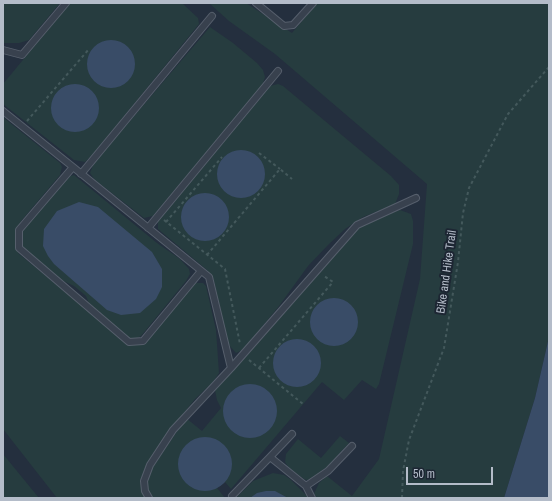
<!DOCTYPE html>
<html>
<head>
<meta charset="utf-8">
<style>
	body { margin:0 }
	#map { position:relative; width:552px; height:501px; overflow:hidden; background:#242f3e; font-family:"Archivo Narrow",sans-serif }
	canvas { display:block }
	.frame { position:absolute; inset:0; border:4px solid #b4bcc9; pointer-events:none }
	.scale { position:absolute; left:406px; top:467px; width:87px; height:18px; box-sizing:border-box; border:2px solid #b4bcc9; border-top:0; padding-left:5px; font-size:12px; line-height:14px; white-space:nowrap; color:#b4bcc9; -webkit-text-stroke:3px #1d2633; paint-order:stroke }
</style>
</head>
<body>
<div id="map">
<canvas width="552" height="501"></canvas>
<div class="frame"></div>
<div class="scale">50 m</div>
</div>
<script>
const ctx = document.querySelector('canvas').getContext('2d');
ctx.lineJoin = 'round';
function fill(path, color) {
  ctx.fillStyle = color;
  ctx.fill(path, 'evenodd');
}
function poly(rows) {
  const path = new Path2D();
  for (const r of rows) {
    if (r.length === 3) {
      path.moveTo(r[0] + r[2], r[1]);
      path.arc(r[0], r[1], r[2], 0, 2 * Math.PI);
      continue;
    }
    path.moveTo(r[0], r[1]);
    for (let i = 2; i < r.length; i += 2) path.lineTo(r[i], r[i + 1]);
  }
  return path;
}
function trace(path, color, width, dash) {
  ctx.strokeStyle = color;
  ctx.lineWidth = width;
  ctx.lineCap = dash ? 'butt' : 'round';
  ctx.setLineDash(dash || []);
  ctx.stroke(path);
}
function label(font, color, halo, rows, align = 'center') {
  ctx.font = font + ' "Archivo Narrow",sans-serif';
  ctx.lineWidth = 4;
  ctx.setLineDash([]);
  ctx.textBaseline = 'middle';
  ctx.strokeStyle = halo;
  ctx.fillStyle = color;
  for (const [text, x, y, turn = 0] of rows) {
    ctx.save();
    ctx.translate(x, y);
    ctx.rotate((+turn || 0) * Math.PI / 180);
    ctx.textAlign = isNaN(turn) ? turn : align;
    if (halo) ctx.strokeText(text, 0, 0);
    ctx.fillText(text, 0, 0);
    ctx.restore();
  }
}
fill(poly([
	[3,3,60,3,29,40,19,43,4,43],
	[70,3,182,3,198,18,199,24,95,152,85,162,74,160,3,104,3,84],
	[209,3,246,3,292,33,317,3,549,3,549,337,535,398,504,498,317,498,314,494,319,483,327,476,352,496,379,459,420,279,427,184,275,54,229,21],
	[210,27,233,43,257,63,263,70,265,77,262,86,153,216,144,218,95,180,90,173,94,163],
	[278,84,283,86,391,176,399,185,399,194,395,204,363,217,345,229,328,245,308,266,279,306,244,349,236,353,228,344,214,281,207,270,158,229,158,220,270,86],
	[4,118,60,163,62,167,60,175,22,220,15,231,16,248,19,254,127,342,140,343,195,283,203,283,206,286,216,330,219,373,213,382,195,399,171,429,145,471,140,481,145,498,57,498,3,429],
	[74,175,157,243,180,259,189,269,190,274,186,281,141,336,137,338,129,338,90,306,86,296,74,286,57,278,25,251,20,241,23,229,67,177],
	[400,210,411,214,413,221,413,244,379,384,376,389,362,380,344,400,322,382,231,489,225,482,217,488,225,498,152,498,147,486,150,471,186,418,202,431,221,408,217,400,215,390,353,230,371,220],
	[340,436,349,443,329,465,310,481,304,479,289,468,285,462,286,454,298,439,321,458],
	[3,454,39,498,3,498],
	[273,473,284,475,290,479,309,498,236,498,253,481]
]), '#263c3f');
fill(poly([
	[111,64,24],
	[75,108,24],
	[241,174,24],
	[205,217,24],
	[79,202,98,207,152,252,162,269,162,287,156,299,140,313,121,315,107,310,54,264,48,256,43,246,44,229,57,211],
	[334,322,24],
	[549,337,549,498,504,498,535,398],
	[297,363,24],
	[250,411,27],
	[205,464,27],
	[266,491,275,491,288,498,250,498,257,493]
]), '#394c67');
const lane = poly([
	[256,3,284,26,293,25,313,3],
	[3,50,22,55,66,3],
	[3,111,73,167],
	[81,174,212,16],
	[148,228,278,71],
	[231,368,357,225,416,198],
	[270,457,292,434],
	[306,486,328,471,352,446],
	[232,496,270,457,306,486,312,498],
	[149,498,145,491,144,481,150,465,173,430,231,368,209,277,73,167,19,230,19,248,129,342,143,341,201,271]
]);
trace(lane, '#565f6c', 8);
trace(poly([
	[27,121,89,49],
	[259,153,280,169],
	[164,220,225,269,240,344],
	[166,222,222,157],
	[207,255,280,169,292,179],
	[249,360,303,404],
	[259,368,333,282,324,276],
	[402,498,403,471,409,440,444,348,458,262,463,213,469,188,508,114,549,67]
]), '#44595c', 2, [3, 3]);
trace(lane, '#38414e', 6);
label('12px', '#b4bcc9', '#1d2633', [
	["Bike and Hike Trail",447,272,-82]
]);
</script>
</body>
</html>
